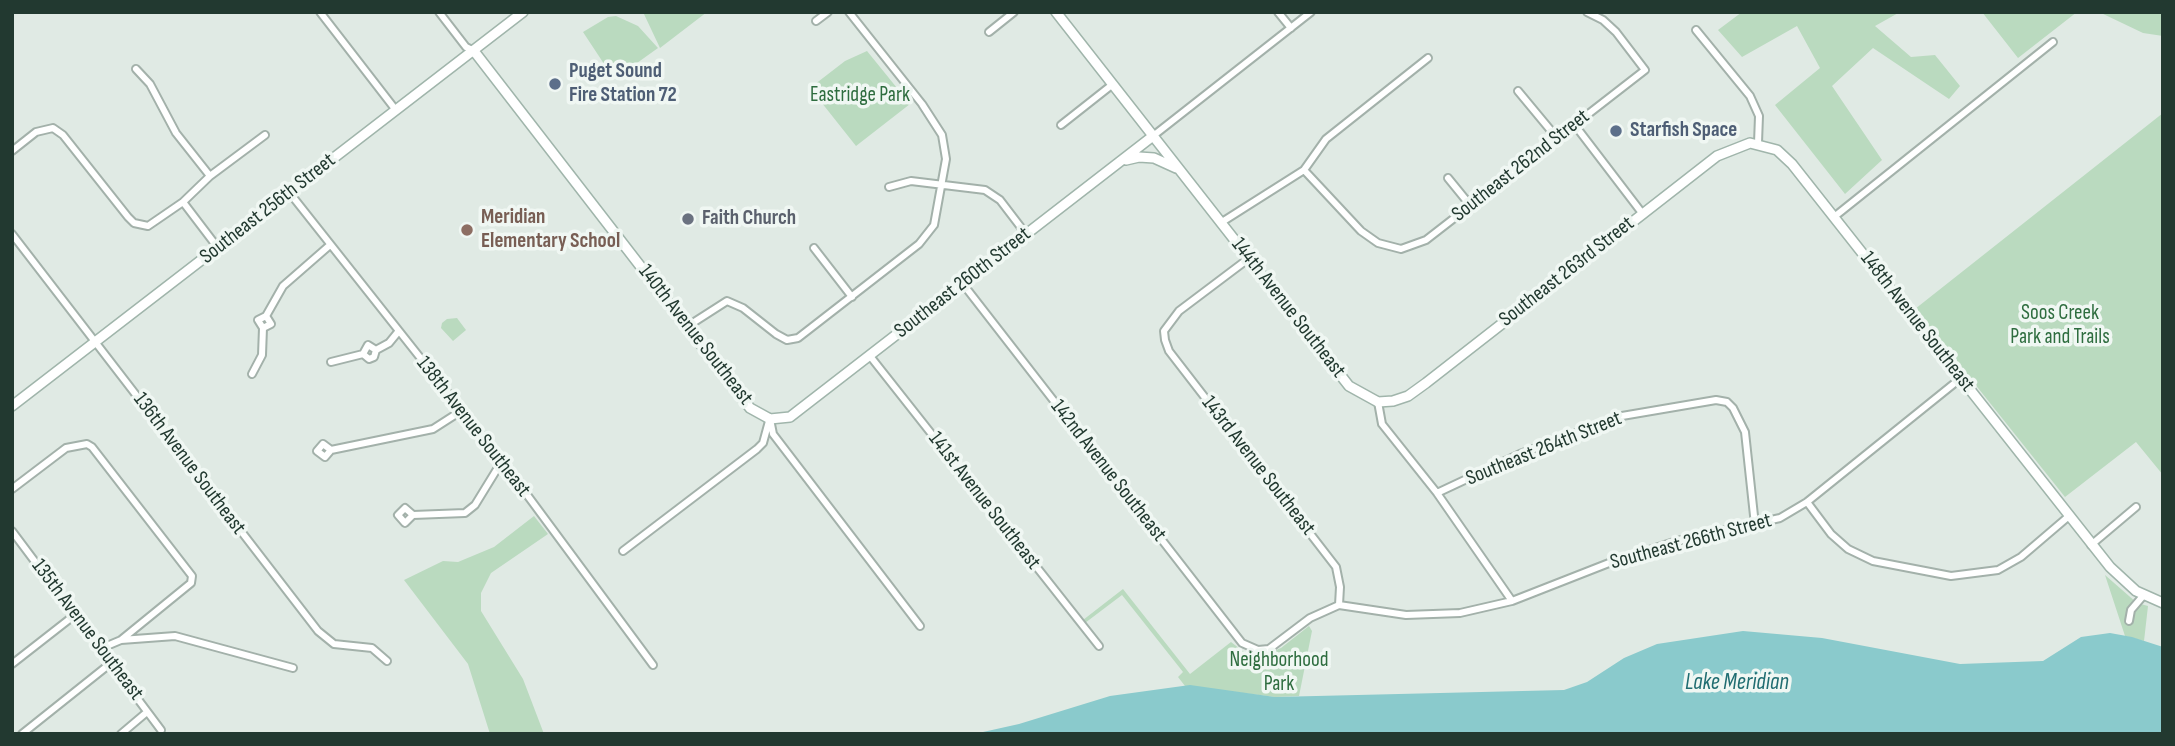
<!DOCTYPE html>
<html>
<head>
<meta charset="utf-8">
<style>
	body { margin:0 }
	#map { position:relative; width:2175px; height:746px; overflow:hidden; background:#e0eae4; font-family:"Sofia Sans Condensed",sans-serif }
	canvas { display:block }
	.frame { position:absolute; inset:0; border:14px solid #223930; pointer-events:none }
</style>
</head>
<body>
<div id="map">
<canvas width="2175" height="746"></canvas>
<div class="frame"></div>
</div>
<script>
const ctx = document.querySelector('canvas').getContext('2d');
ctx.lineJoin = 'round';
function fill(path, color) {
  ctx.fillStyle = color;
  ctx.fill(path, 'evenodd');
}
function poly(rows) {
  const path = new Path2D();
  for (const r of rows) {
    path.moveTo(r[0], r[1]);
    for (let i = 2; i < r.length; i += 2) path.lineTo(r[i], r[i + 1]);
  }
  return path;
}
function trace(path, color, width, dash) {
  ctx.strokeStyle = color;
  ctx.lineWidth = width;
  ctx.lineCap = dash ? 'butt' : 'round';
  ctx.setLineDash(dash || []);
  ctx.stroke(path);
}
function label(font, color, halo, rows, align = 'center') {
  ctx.font = font + ' "Sofia Sans Condensed",sans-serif';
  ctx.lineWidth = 7;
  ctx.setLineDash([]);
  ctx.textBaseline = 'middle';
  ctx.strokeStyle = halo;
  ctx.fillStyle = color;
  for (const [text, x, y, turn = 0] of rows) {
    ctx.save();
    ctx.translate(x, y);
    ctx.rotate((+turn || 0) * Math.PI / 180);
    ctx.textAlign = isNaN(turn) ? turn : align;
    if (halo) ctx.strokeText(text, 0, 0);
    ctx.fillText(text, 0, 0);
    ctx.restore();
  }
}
fill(poly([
	[643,12,707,12,660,48],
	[1742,12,1900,12,1875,26,1911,57,1935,55,1960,86,1949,99,1873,48,1832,86,1882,160,1845,194,1775,105,1820,68,1797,26,1742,57,1718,30],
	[1982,12,2077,12,2018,58],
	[2099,12,2163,12,2163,36,2143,33],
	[616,16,638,26,658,48,616,78,612,76,583,32,608,17],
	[867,51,910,104,856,146,810,88,845,61],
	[2163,113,2163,475,2136,442,2065,497,1915,309],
	[457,318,466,330,453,341,441,328,442,323,447,319],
	[534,516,548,534,491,573,481,593,481,611,523,679,544,734,490,734,468,664,404,580,443,561,458,562,494,547],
	[2105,575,2137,603,2148,606,2144,641,2125,636],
	[1123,589,1190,674,1231,642,1244,652,1266,654,1281,648,1309,626,1312,631,1299,696,1275,697,1185,686,1178,677,1183,672,1122,595,1085,623,1083,620]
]), '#badabf');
fill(poly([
	[1743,631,1822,638,1960,664,2043,661,2081,637,2110,633,2132,637,2163,647,2163,734,974,734,1019,724,1110,696,1190,685,1275,697,1564,690,1587,682,1624,658,1657,644]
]), '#8acacc');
const street = poly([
	[320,12,395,109],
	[439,12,466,47,474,51],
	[1278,12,1291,28],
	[816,21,828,12],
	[1696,30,1750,96,1759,116,1758,143],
	[989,32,1014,12],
	[136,69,150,84,176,133,210,176],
	[1518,91,1557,138],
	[1574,124,1642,213],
	[1061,125,1113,84],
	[1153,136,1311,12],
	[12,151,36,132,53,128,63,135,128,217,134,223,148,226,183,202,210,176,265,135],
	[1304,170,1361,231,1378,243,1401,249,1426,240,1645,70,1616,32,1603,20,1587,12],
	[1448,178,1470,205],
	[889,187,911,181,985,190,1000,200,1026,234],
	[289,192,502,461,653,665],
	[183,202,218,248],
	[1834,217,2053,42],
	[1222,222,1304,170,1326,139,1428,58],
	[12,234,318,631,334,644,372,648,387,661],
	[814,248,852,297],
	[1248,259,1179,311,1164,331,1165,340,1169,351,1336,567,1340,587,1339,605],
	[963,284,1242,643,1258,650,1269,649,1310,618,1339,605],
	[266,316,283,286,330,245],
	[688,326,727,301,743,308,776,334,787,340,798,338,919,244,934,225,946,159,942,135,922,104,849,12],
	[376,350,368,345,363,354,369,359,374,357,376,350,389,343,398,332],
	[870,356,1099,646],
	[331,362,363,354],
	[252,374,262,355,263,328,258,320,266,316,271,324,263,328],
	[1378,402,1382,424,1437,493,1512,601],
	[770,419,773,434,920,626],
	[331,450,323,444,317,451,325,457,331,450,433,429,461,411],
	[12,489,66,448,87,444,92,447,192,576,191,583,121,640],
	[1437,493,1520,454,1622,416,1716,400,1727,402,1733,408,1745,432,1755,525],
	[1807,502,1831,534,1848,549,1873,561,1951,576,1998,570,2021,557,2069,516],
	[413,515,405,523,398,515,405,508,413,515,465,513,475,505,502,461],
	[12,531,161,730],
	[2091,545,2136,507],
	[623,551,757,449,763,443,769,421],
	[1339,605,1406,615,1460,613,1512,601,1609,563,1677,541,1780,518,1807,502,1961,378],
	[2129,621,2131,610,2143,596],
	[102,648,121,640,175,636,293,668],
	[12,664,76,614],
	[22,734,111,663],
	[121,734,147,712]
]);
const secondary = poly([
	[1056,12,1349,386,1378,402,1393,401,1408,396,1426,383,1717,156,1750,143,1777,150,1792,164,2110,567,2136,591,2163,603],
	[474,51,750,408,770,419,790,417,799,410,1153,136],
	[1126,160,1139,157,1154,158,1176,168],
	[12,406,523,12]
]);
trace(street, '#a3b1aa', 10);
trace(secondary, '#a0b5ab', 12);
trace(street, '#fff', 6);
trace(secondary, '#fff', 9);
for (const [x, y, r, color] of [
	[555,84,7,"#5c6f8a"],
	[1616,131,7,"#5c6f8a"],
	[688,219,7,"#6b7280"],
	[467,230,7,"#8d6e63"]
]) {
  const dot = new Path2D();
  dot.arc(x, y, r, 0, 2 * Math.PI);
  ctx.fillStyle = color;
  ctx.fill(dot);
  trace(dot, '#f0f7f3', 2.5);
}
label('bold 21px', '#4e5e75', '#f0f7f3', [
	["Puget Sound",569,72],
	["Fire Station 72",569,96],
	["Starfish Space",1630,131]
], 'left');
label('21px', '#2e6d3f', '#f0f7f3', [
	["Eastridge Park",860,96],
	["Soos Creek",2060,314],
	["Park and Trails",2060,338],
	["Neighborhood",1279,661],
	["Park",1279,685]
]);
label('21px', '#223930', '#f0f7f3', [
	["Southeast 262nd Street",1521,166,-38],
	["Southeast 256th Street",268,209,-38],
	["Southeast 263rd Street",1567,272,-38],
	["Southeast 260th Street",963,283,-38],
	["144th Avenue Southeast",1288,308,52],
	["148th Avenue Southeast",1917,322,52],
	["140th Avenue Southeast",695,335,52],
	["138th Avenue Southeast",473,427,52],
	["Southeast 264th Street",1544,449,-22],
	["136th Avenue Southeast",189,464,53],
	["143rd Avenue Southeast",1258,466,52],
	["142nd Avenue Southeast",1108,471,52],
	["141st Avenue Southeast",984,501,52],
	["Southeast 266th Street",1691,542,-15],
	["135th Avenue Southeast",87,630,53]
]);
label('bold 21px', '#785e54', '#f0f7f3', [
	["Meridian",481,218],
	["Elementary School",481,242]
], 'left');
label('bold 21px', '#5b616d', '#f0f7f3', [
	["Faith Church",702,219]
], 'left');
label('italic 23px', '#206d71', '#f0f7f3', [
	["Lake Meridian",1737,683]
]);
</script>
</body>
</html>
